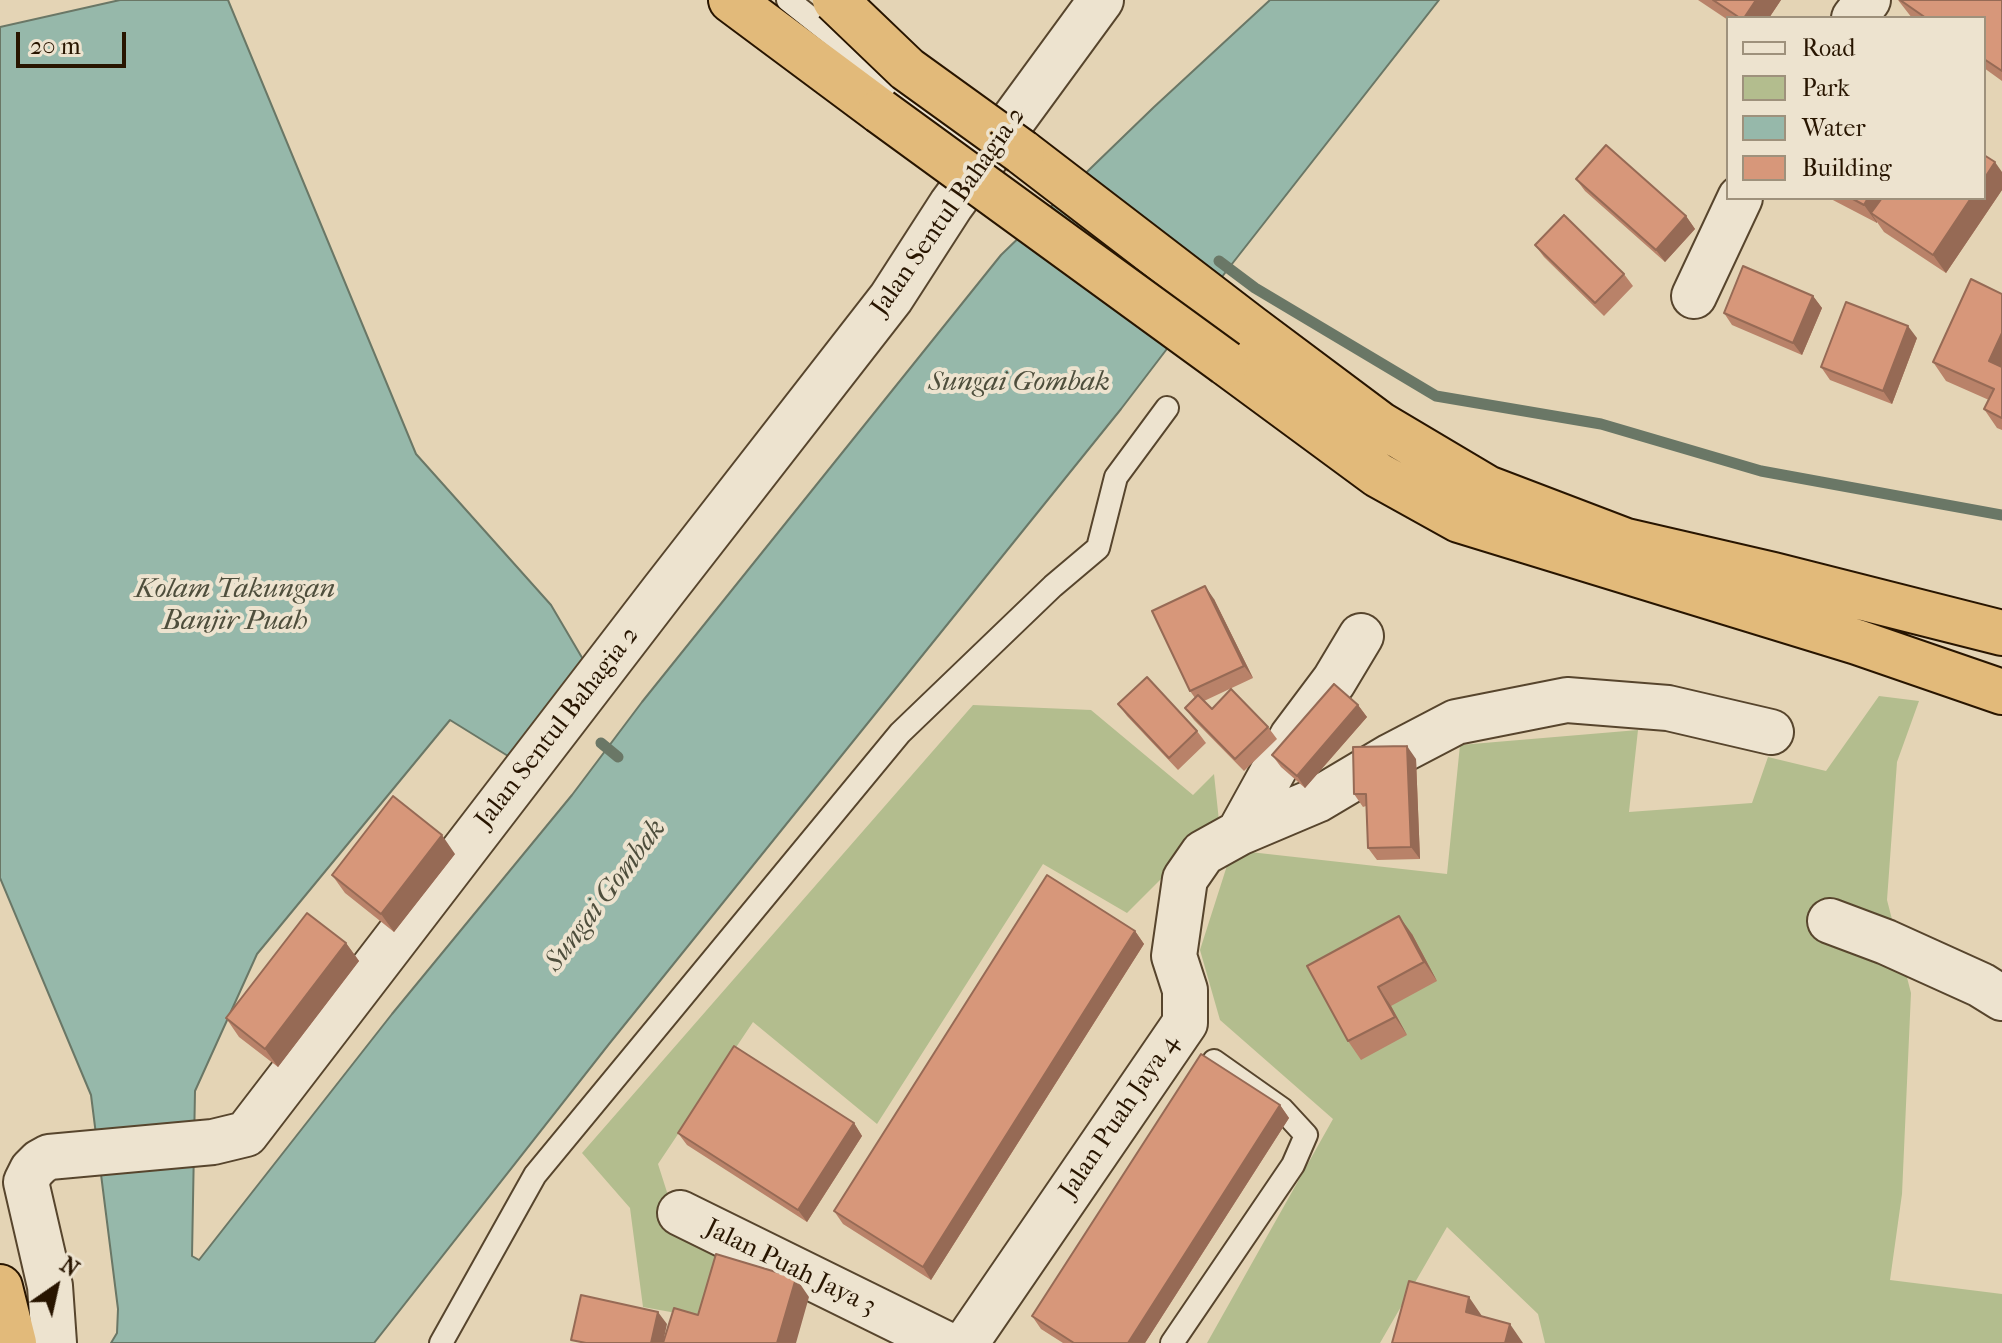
<!DOCTYPE html>
<html>
<head>
<meta charset="utf-8">
<style>
	body { margin:0 }
	#map { position:relative; width:2002px; height:1343px; overflow:hidden; background:#e4d4b5; font-family:"IM FELL French Canon",serif }
	canvas { display:block }
	.legend { position:absolute; left:1726px; top:16px; width:260px; height:184px; box-sizing:border-box; background:#ede3cf; border:2px solid #9e917c; margin:0; padding:10px 14px; list-style:none; font-size:24px; color:#281500 }
	.legend li { display:flex; align-items:center; gap:16px; height:40px }
	.legend b { width:40px; border:2px solid #9e917c }
	.north { position:absolute; left:16px; top:1247px; width:80px; height:80px; -webkit-text-stroke:6px #ede3cf; paint-order:stroke; rotate:34deg; font-size:22px; font-weight:700; line-height:32px; text-align:center; color:#281500 }
	.north::after { content:''; display:block; margin:auto; width:28px; height:36px; background:#281500; clip-path:polygon(50% 0,100% 100%,50% 72%,0 100%) }
	.scale { position:absolute; left:16px; top:32px; width:110px; height:36px; box-sizing:border-box; border:4px solid #281500; border-top:0; padding-left:10px; font-size:24px; line-height:28px; white-space:nowrap; color:#281500; -webkit-text-stroke:6px #ede3cf; paint-order:stroke }
</style>
</head>
<body>
<div id="map">
<canvas width="2002" height="1343"></canvas>
<ul class="legend">
<li><b style="height:10px;background:#ede3cf"></b>Road</li>
<li><b style="height:22px;background:#b3bd8e"></b>Park</li>
<li><b style="height:22px;background:#96b8aa"></b>Water</li>
<li><b style="height:22px;background:#d7977a"></b>Building</li>
</ul>
<div class="north">N</div>
<div class="scale">20 m</div>
</div>
<script>
const ctx = document.querySelector('canvas').getContext('2d');
ctx.lineJoin = 'round';
function fill(path, color) {
  ctx.fillStyle = color;
  ctx.fill(path, 'evenodd');
}
function poly(rows) {
  const path = new Path2D();
  for (const r of rows) {
    path.moveTo(r[0], r[1]);
    for (let i = 2; i < r.length; i += 2) path.lineTo(r[i], r[i + 1]);
  }
  return path;
}
function trace(path, color, width, dash) {
  ctx.strokeStyle = color;
  ctx.lineWidth = width;
  ctx.lineCap = dash ? 'butt' : 'round';
  ctx.setLineDash(dash || []);
  ctx.stroke(path);
}
function label(font, color, halo, rows, align = 'center') {
  ctx.font = font + ' "IM FELL French Canon",serif';
  ctx.lineWidth = 8;
  ctx.setLineDash([]);
  ctx.textBaseline = 'middle';
  ctx.strokeStyle = halo;
  ctx.fillStyle = color;
  for (const [text, x, y, turn = 0] of rows) {
    ctx.save();
    ctx.translate(x, y);
    ctx.rotate((+turn || 0) * Math.PI / 180);
    ctx.textAlign = isNaN(turn) ? turn : align;
    if (halo) ctx.strokeText(text, 0, 0);
    ctx.fillText(text, 0, 0);
    ctx.restore();
  }
}
fill(poly([
	[1879,696,1919,701,1897,762,1887,900,1911,993,1902,1194,1890,1280,2002,1294,2002,1343,1545,1343,1538,1314,1447,1227,1380,1343,1207,1343,1333,1119,1220,1020,1200,950,1232,850,1447,874,1460,745,1638,730,1629,812,1752,803,1768,757,1826,771],
	[973,705,1091,710,1193,795,1214,774,1219,821,1127,913,1043,864,877,1124,753,1022,658,1164,673,1211,721,1257,704,1318,643,1307,630,1208,582,1153]
]), '#b3bd8e');
const water = poly([
	[120,0,228,0,416,454,551,605,584,661,553,703,508,756,450,720,257,954,195,1091,192,1256,199,1260,392,1014,572,795,642,702,1001,255,1154,107,1270,0,1439,0,1228,269,1121,409,609,1044,374,1343,111,1343,117,1333,118,1309,91,1095,0,878,0,27,120,0]
]);
fill(water, '#96b8aa');
trace(water, '#6a7766', 2);
trace(poly([
	[1219,261,1255,288,1436,396,1601,424,1761,471,2002,515],
	[601,743,618,757]
]), '#6a7766', 11);
const service = poly([
	[788,0,986,157],
	[441,1343,535,1175,900,733,1053,586,1098,548,1116,477,1167,408],
	[1172,1343,1293,1165,1306,1135,1282,1109,1214,1061]
]);
const minor = poly([
	[1854,18,1868,0],
	[1694,296,1740,198],
	[1239,833,1292,737,1334,681,1361,636],
	[1830,921,1886,942,1981,985,2002,998],
	[680,1213,944,1343],
	[54,1343,50,1286,26,1182,32,1170,40,1162,49,1157,213,1142,246,1134,663,591,891,298,951,205,1101,0],
	[966,1343,1185,1023,1185,990,1174,956,1185,879,1203,853,1239,833,1317,800,1391,756,1456,722,1567,700,1668,708,1771,732]
]);
const motorway = poly([
	[731,0,880,111],
	[1022,152,1250,327,1381,425,1487,488,1626,541,1773,575,2002,633],
	[1226,363,1378,475,1459,520,1857,642,2002,692],
	[0,1287,14,1343]
]);
trace(service, '#57452d', 26);
trace(minor, '#57452d', 48);
trace(motorway, '#281500', 48);
trace(service, '#ede3cf', 22);
trace(minor, '#ede3cf', 44);
trace(motorway, '#e2ba7a', 44);
const motorwayBridge = poly([
	[835,0,907,69,1022,152],
	[880,111,1226,363]
]);
trace(motorwayBridge, '#281500', 48, []);
trace(motorwayBridge, '#e2ba7a', 44);
fill(poly([
	[1698,0,1781,0,1769,18,1728,18,1728,20],
	[1898,0,2002,0,2002,81,1984,68,1984,18,1912,18],
	[2002,172,2002,190,1946,273,1884,232,1877,222,1877,223,1829,198,1984,198],
	[1576,179,1686,216,1695,229,1665,262,1585,191],
	[1535,245,1624,274,1633,286,1604,316,1544,257],
	[2002,294,2002,430,1997,428,1984,409,1989,400,1946,381,1933,362],
	[1813,296,1822,308,1802,355,1732,325,1724,313],
	[1917,338,1892,404,1830,380,1821,367],
	[1214,599,1253,678,1204,701,1212,709,1268,727,1277,739,1244,771,1194,720,1185,708,1195,698,1190,691],
	[1118,704,1197,731,1206,743,1178,770,1127,716],
	[1358,705,1367,717,1305,788,1281,767,1272,755],
	[1416,759,1420,859,1377,860,1368,848,1366,806,1363,807,1354,794],
	[455,854,394,932,345,893,332,875],
	[1135,931,1144,944,931,1280,843,1224,834,1211],
	[1412,934,1437,981,1391,1006,1407,1035,1361,1060,1348,1041,1307,966],
	[346,943,359,961,278,1067,239,1037,226,1018],
	[1280,1105,1289,1118,1145,1343,1063,1343,1041,1329,1032,1316],
	[854,1123,862,1136,807,1222,687,1145,678,1133]
]), '#b98269');
fill(poly([
	[1756,0,1781,0,1769,18,1744,18],
	[1995,162,2002,172,2002,190,1946,273,1933,255,1971,198,1984,198,1984,179],
	[1868,198,1893,198,1871,213,1877,222,1877,223,1864,205],
	[1686,216,1695,229,1665,262,1656,250],
	[1813,296,1822,308,1802,355,1793,343],
	[1908,326,1917,338,1892,404,1883,391],
	[2002,333,2002,380,1989,361],
	[1205,586,1214,599,1253,678,1244,666],
	[1358,705,1367,717,1305,788,1297,776],
	[1407,746,1416,759,1420,859,1411,847],
	[442,835,455,854,394,932,381,914],
	[1399,916,1412,934,1437,981,1424,962],
	[1135,931,1144,944,931,1280,923,1267],
	[346,943,359,961,278,1067,265,1049],
	[1378,987,1391,1006,1407,1035,1395,1017],
	[1280,1105,1289,1118,1145,1343,1128,1343],
	[854,1123,862,1136,807,1222,798,1210],
	[796,1278,809,1297,796,1343,777,1343],
	[1469,1297,1482,1316,1466,1312],
	[658,1312,667,1324,663,1343,651,1343],
	[1510,1324,1523,1343,1505,1343]
]), '#966a55');
const building = poly([
	[1713,0,1756,0,1744,18,1740,18,1713,0],
	[1900,0,2002,0,2002,71,1984,59,1984,18,1926,18,1900,0],
	[1606,145,1686,216,1656,250,1576,179,1606,145],
	[1984,155,1995,162,1984,179,1984,155],
	[1851,198,1868,198,1864,205,1851,198],
	[1882,198,1971,198,1933,255,1871,213,1882,198],
	[1564,215,1624,274,1595,303,1535,245,1564,215],
	[1743,266,1813,296,1793,343,1724,313,1743,266],
	[1971,279,2002,294,2002,333,1989,361,2002,367,2002,418,1984,409,1994,389,1933,362,1971,279],
	[1846,302,1908,326,1883,391,1821,367,1846,302],
	[1205,586,1244,666,1190,691,1152,611,1205,586],
	[1147,677,1197,731,1169,758,1118,704,1147,677],
	[1334,684,1358,705,1297,776,1272,755,1334,684],
	[1231,689,1268,727,1235,759,1185,708,1198,695,1212,709,1231,689],
	[1407,746,1411,847,1368,848,1366,794,1354,794,1353,747,1407,746],
	[393,796,442,835,381,914,332,875,393,796],
	[1047,875,1135,931,923,1267,834,1211,1047,875],
	[307,913,346,943,265,1049,226,1018,307,913],
	[1399,916,1424,962,1378,987,1395,1017,1348,1041,1307,966,1399,916],
	[734,1046,854,1123,798,1210,678,1133,734,1046],
	[1201,1054,1280,1105,1128,1343,1074,1343,1032,1316,1201,1054],
	[716,1254,796,1278,777,1343,663,1343,674,1308,698,1315,716,1254],
	[1409,1281,1469,1297,1466,1312,1510,1324,1505,1343,1392,1343,1409,1281],
	[581,1295,658,1312,651,1343,586,1343,571,1340,581,1295]
]);
fill(building, '#d7977a');
trace(building, '#966a55', 2);
label('26px', '#281500', '#ede3cf', [
	["Jalan Sentul Bahagia 2",949,212,-55],
	["Jalan Sentul Bahagia 2",558,728,-52],
	["Jalan Puah Jaya 4",1120,1117,-56],
	["Jalan Puah Jaya 3",790,1268,26]
]);
label('italic 28px', '#4e4e3c', '#ede3cf', [
	["Sungai Gombak",1019,383],
	["Kolam Takungan",235,590],
	["Banjir Puah",235,622],
	["Sungai Gombak",606,896,-53]
]);
</script>
</body>
</html>
